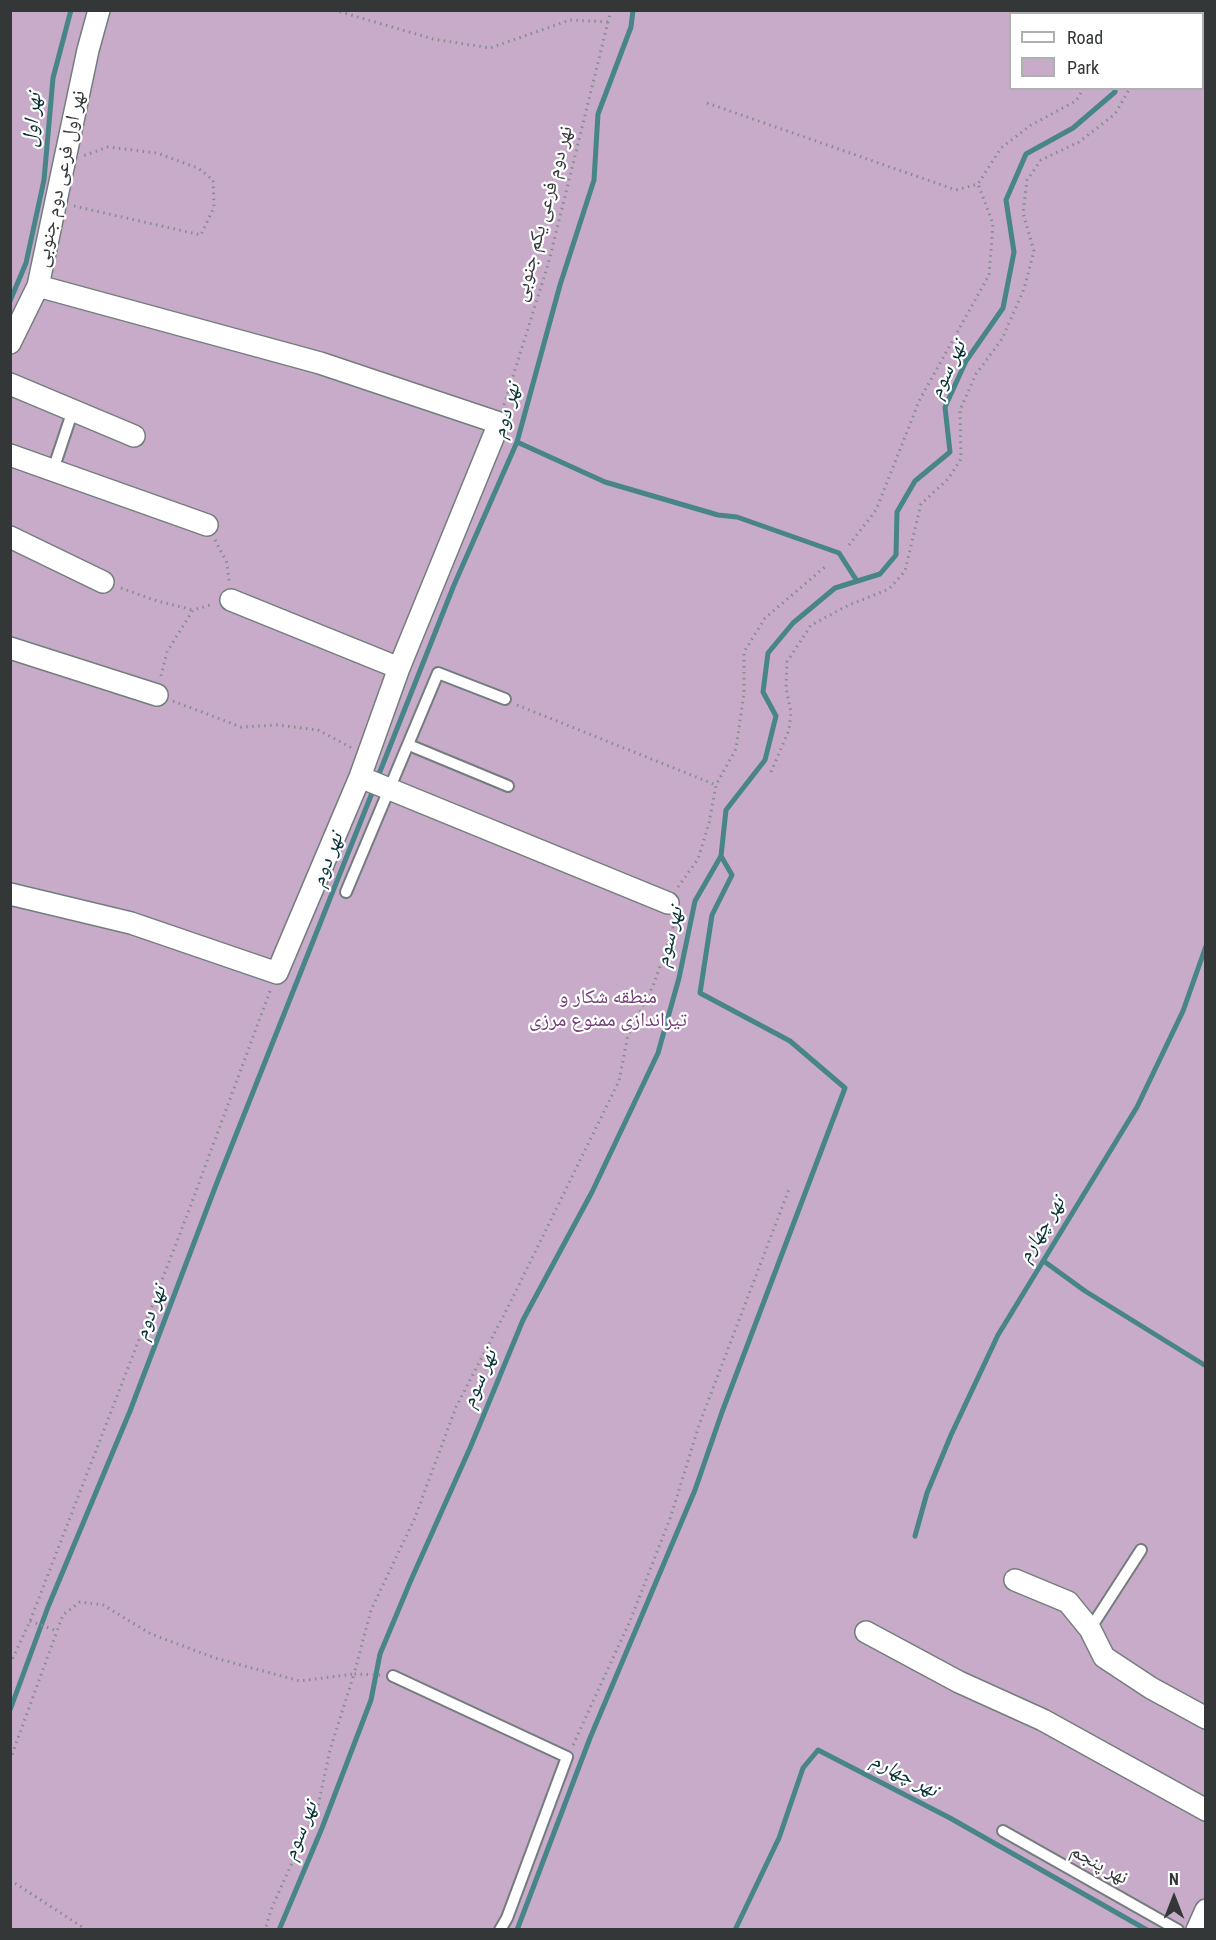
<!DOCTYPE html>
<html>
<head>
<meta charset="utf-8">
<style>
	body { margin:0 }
	#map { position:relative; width:1216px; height:1940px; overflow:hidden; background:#dae4e4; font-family:"Roboto Condensed",sans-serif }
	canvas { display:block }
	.frame { position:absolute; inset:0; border:12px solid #343738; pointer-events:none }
	.legend { position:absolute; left:1009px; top:12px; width:195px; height:78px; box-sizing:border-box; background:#fff; border:2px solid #aeafaf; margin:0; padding:8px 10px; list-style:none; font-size:18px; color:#343738 }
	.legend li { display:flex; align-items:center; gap:12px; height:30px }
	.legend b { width:30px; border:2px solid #aeafaf }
	.north { position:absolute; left:1144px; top:1868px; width:60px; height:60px; -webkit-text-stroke:4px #fff; paint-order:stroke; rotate:0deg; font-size:16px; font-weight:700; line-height:24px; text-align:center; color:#343738 }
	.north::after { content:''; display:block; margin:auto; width:21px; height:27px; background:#343738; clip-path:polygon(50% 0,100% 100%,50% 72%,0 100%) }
</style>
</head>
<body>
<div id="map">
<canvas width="1216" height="1940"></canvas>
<div class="frame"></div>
<ul class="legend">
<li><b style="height:8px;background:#fff"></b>Road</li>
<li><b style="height:16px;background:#c7abc9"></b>Park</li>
</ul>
<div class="north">N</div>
</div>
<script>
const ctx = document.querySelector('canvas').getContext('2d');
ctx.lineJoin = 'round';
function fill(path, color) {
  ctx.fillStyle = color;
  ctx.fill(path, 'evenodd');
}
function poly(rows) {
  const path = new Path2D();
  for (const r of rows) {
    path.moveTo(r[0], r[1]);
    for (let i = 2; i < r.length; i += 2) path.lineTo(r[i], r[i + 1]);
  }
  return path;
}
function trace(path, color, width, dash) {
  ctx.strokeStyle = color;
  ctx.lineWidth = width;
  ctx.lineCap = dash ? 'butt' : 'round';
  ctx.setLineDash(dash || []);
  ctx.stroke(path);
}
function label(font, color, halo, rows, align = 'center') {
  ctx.font = font + ' "Roboto Condensed","Noto Naskh Arabic",sans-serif';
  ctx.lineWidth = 4.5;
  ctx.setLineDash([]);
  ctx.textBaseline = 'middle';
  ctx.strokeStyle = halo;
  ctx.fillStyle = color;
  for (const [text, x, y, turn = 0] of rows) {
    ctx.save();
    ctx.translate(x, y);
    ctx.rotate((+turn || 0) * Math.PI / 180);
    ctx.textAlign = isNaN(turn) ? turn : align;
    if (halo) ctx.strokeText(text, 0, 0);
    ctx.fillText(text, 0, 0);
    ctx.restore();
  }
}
fill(poly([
	[11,11,1205,11,1205,1929,11,1929],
	[1010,14,1202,14,1202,88,1010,88]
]), '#c7abc9');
trace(poly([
	[1119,10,1119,14],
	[10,301,26,263,44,180,53,78,71,10],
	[517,442,605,482,718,515,737,517,839,553,857,581],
	[377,779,454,585,517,442,560,285,594,180,598,114,631,27,633,10],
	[1045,1262,1085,1291,1206,1366],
	[915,1536,927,1493,951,1435,998,1335,1137,1107,1183,1011,1206,946],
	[10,1710,48,1607,130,1411,216,1185,374,788],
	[279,1930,322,1828,371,1700,380,1654,411,1580,470,1448,523,1320,592,1192,658,1053,679,978,695,901,721,856,726,810,765,760,776,716,763,692,768,653,793,623,835,588,880,574,896,555,897,512,915,481,950,452,945,407,966,361,1003,308,1014,252,1006,200,1026,154,1073,128,1115,92,1115,88],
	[517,1930,590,1738,695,1490,722,1412,845,1088,790,1041,700,993,712,915,732,875,721,856],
	[735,1930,779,1838,803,1768,818,1750,950,1818,1147,1930]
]), '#478588', 5);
const service = poly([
	[53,470,73,410],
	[409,745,508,786],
	[346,892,438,673,505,699],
	[1090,1629,1141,1550],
	[393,1676,567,1757,507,1918,500,1930],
	[1003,1831,1178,1930]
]);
const minor = poly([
	[10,343,38,286,88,50,99,10],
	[10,384,134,436],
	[10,455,207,525],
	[10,537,103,582],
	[231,600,399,668],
	[10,648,157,695],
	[360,777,668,903],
	[10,894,131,923,277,973,360,777,399,668,499,423,320,363,38,286],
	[1015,1580,1068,1602,1090,1629,1104,1657,1151,1688,1206,1718],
	[866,1632,959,1682,1043,1720,1206,1810],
	[1197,1930,1206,1910]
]);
trace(service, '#747d7d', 14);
trace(minor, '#747d7d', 24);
trace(poly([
	[334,10,433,39,490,48,570,20,608,22],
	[1097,10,1097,14],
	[1131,10,1131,14],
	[707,103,956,190,978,184,1001,148,1031,125,1076,101,1084,88],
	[74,206,201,235,214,207,213,180,198,168,157,153,108,147,83,156],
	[504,405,549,261,611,10],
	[215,540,227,563,229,581],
	[849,545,876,510,920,399,989,275,993,224,978,184],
	[121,588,154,600,193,610],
	[161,676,167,652,193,610,214,604],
	[173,701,241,727,277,725,318,730,352,748],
	[517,705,716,785],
	[771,772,789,730,791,712,786,688,787,662,811,625,849,605,889,589,905,571,921,504,948,479,961,459,960,410,976,374,1002,339,1024,289,1034,251,1023,213,1027,180,1041,160,1079,142,1115,114,1130,88],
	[678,887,698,859,709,823,716,785,736,749,744,693,744,652,765,618,826,566],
	[30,1621,57,1631,63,1615,80,1602,103,1605,151,1634,215,1658,300,1681,354,1674,330,1750,318,1806,272,1907,265,1930],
	[10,1664,30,1621,186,1218,270,991],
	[380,1675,354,1674,371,1610,414,1520,456,1407,509,1305,619,1081,628,1035,653,986,673,929,672,920],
	[573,1745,630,1621,671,1516,699,1425,789,1189],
	[10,1760,57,1631],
	[10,1880,87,1930]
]), '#868d8d', 3, [1.5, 4.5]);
trace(service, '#fff', 10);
trace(minor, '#fff', 21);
label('20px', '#343738', '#fff', [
	["نهر اول فرعی دوم جنوبی",61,179,-78],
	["نهر دوم فرعی یکم جنوبی",544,214,-75],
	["نهر پنجم",1099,1865,29]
]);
label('20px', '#733c77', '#fff', [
	["منطقه شکار و",608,998],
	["تیراندازی ممنوع مرزی",608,1021]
]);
label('italic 21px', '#053134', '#fff', [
	["نهر اول",33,120,-85],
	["نهر سوم",948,370,-65],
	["نهر دوم",507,411,-74],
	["نهر دوم",328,860,-69],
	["نهر سوم",670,937,-76],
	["نهر چهارم",1042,1230,-59],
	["نهر دوم",151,1313,-69],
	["نهر سوم",480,1379,-67],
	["نهر چهارم",904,1776,27],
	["نهر سوم",301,1831,-68]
]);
</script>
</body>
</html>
